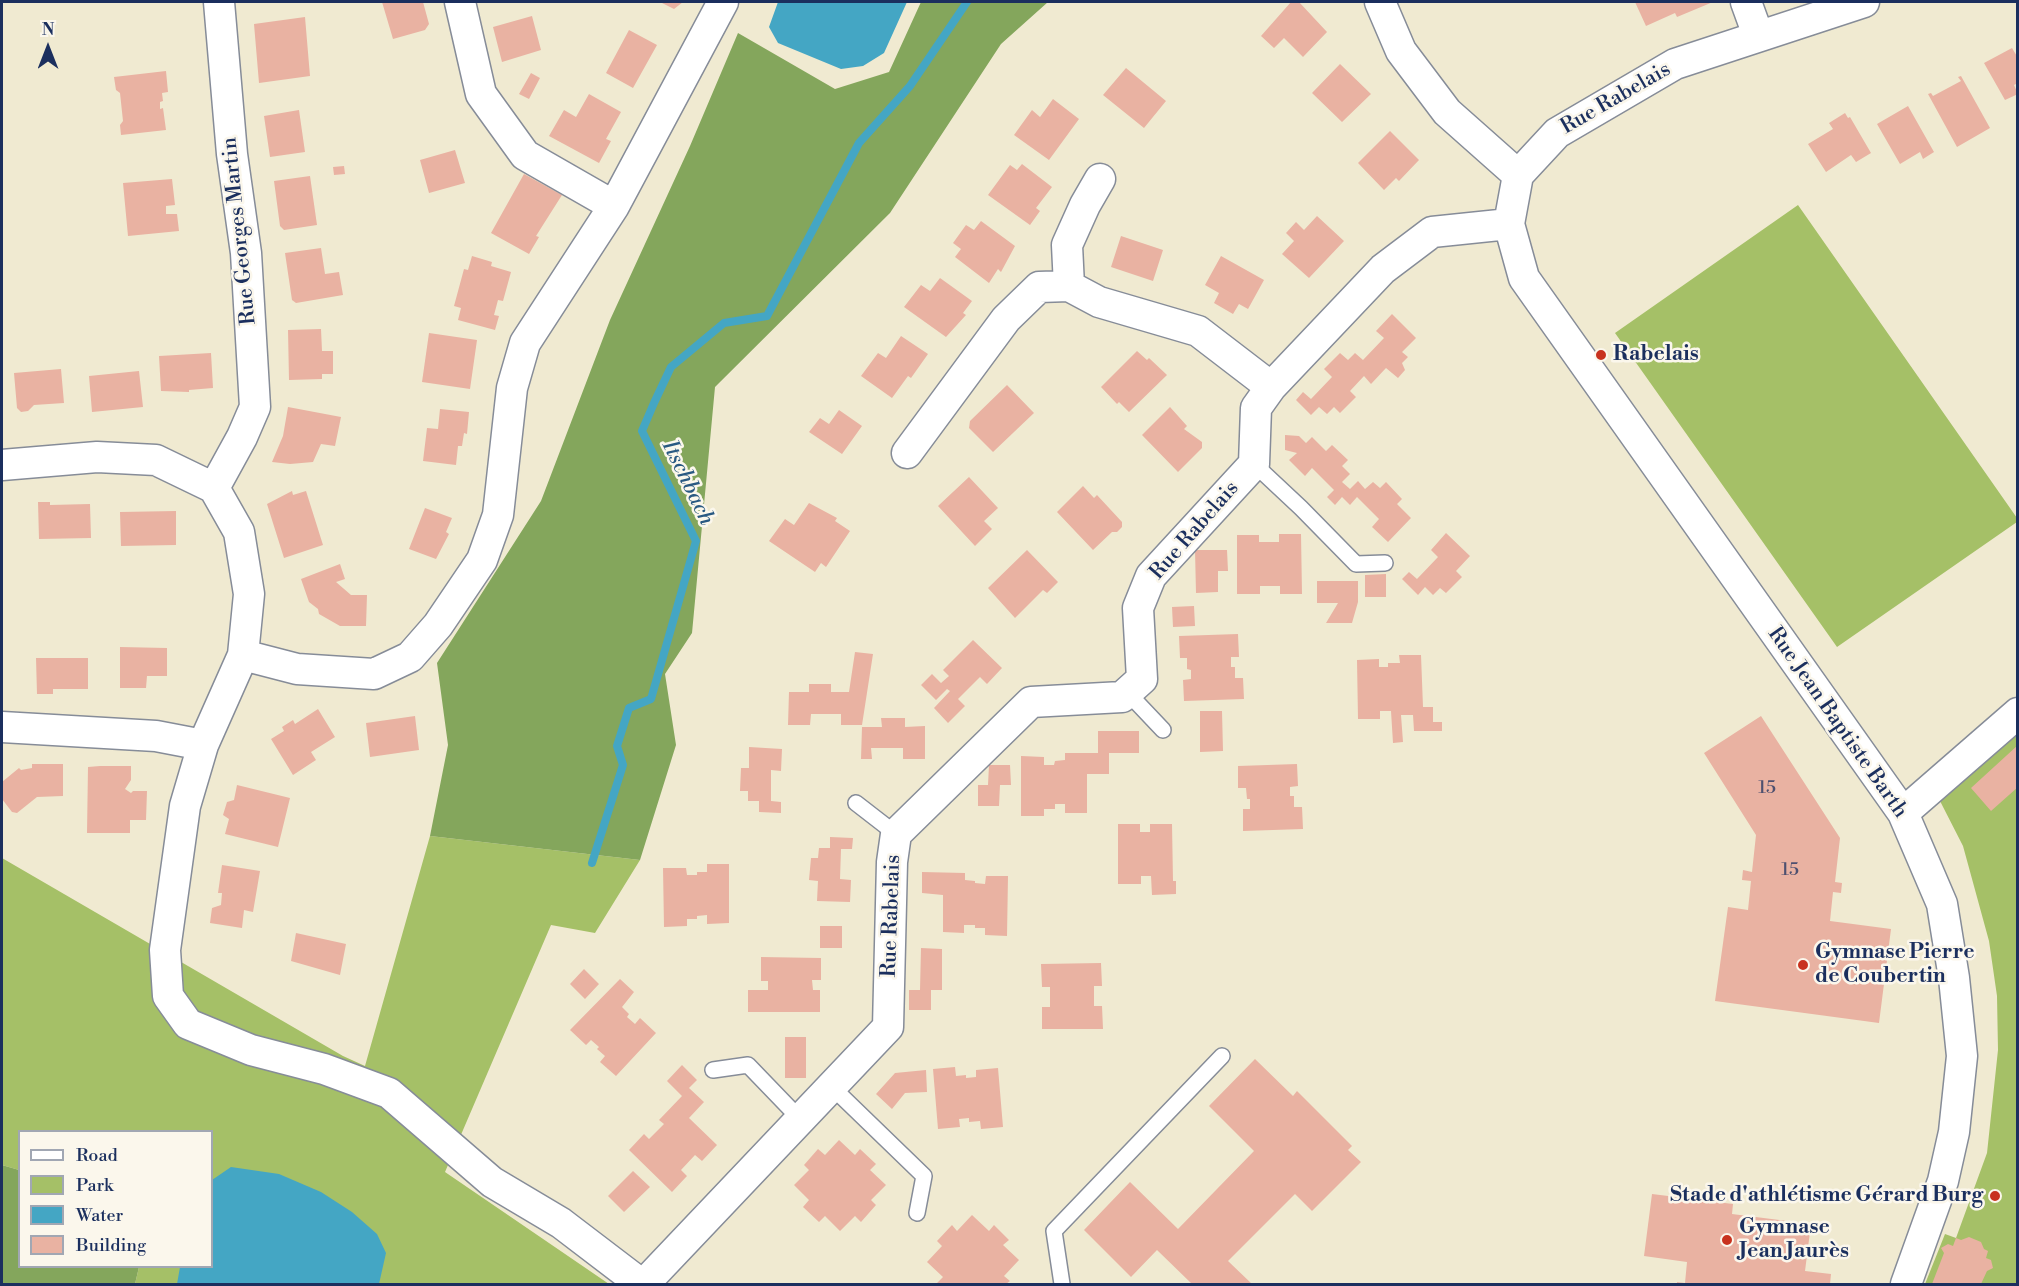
<!DOCTYPE html>
<html>
<head>
<meta charset="utf-8">
<style>
	body { margin:0 }
	#map { position:relative; width:2019px; height:1286px; overflow:hidden; background:#f0ead1; font-family:"Libre Bodoni",serif }
	canvas { display:block }
	.frame { position:absolute; inset:0; border:3px solid #1b2f5e; pointer-events:none }
	.legend { position:absolute; left:18px; top:1130px; width:195px; height:138px; box-sizing:border-box; background:#fbf7ec; border:2px solid #a1a7b3; margin:0; padding:8px 10px; list-style:none; font-size:18px; color:#1b2f5e }
	.legend li { display:flex; align-items:center; gap:12px; height:30px }
	.legend b { width:30px; border:2px solid #a1a7b3 }
	.north { position:absolute; left:18px; top:18px; width:60px; height:60px; -webkit-text-stroke:4px #fbf7ec; paint-order:stroke; rotate:0deg; font-size:16px; font-weight:700; line-height:24px; text-align:center; color:#1b2f5e }
	.north::after { content:''; display:block; margin:auto; width:21px; height:27px; background:#1b2f5e; clip-path:polygon(50% 0,100% 100%,50% 72%,0 100%) }
</style>
</head>
<body>
<div id="map">
<canvas width="2019" height="1286"></canvas>
<div class="frame"></div>
<ul class="legend">
<li><b style="height:8px;background:#fff"></b>Road</li>
<li><b style="height:16px;background:#a5c067"></b>Park</li>
<li><b style="height:16px;background:#44a6c4"></b>Water</li>
<li><b style="height:16px;background:#e9b2a2"></b>Building</li>
</ul>
<div class="north">N</div>
</div>
<script>
const ctx = document.querySelector('canvas').getContext('2d');
ctx.lineJoin = 'round';
function fill(path, color) {
  ctx.fillStyle = color;
  ctx.fill(path, 'evenodd');
}
function poly(rows) {
  const path = new Path2D();
  for (const r of rows) {
    path.moveTo(r[0], r[1]);
    for (let i = 2; i < r.length; i += 2) path.lineTo(r[i], r[i + 1]);
  }
  return path;
}
function trace(path, color, width, dash) {
  ctx.strokeStyle = color;
  ctx.lineWidth = width;
  ctx.lineCap = dash ? 'butt' : 'round';
  ctx.setLineDash(dash || []);
  ctx.stroke(path);
}
function label(font, color, halo, rows, align = 'center') {
  ctx.font = font + ' "Libre Bodoni",serif';
  ctx.lineWidth = 5;
  ctx.setLineDash([]);
  ctx.textBaseline = 'middle';
  ctx.strokeStyle = halo;
  ctx.fillStyle = color;
  for (const [text, x, y, turn = 0] of rows) {
    ctx.save();
    ctx.translate(x, y);
    ctx.rotate((+turn || 0) * Math.PI / 180);
    ctx.textAlign = isNaN(turn) ? turn : align;
    if (halo) ctx.strokeText(text, 0, 0);
    ctx.fillText(text, 0, 0);
    ctx.restore();
  }
}
fill(poly([
	[1798,205,2017,518,2017,522,1837,647,1615,333],
	[2017,732,2017,1284,1925,1284,1945,1234,1956,1238,1987,1153,1998,1050,1997,996,1989,941,1963,846,1940,801],
	[430,836,640,860,595,933,551,925,445,1172,609,1284,135,1284,139,1267,212,1266,212,1132,20,1132,19,1170,2,1165,2,858,343,1056,365,1066]
]), '#a5c067');
fill(poly([
	[921,2,1048,2,1001,44,890,213,715,387,692,633,665,674,676,745,640,860,430,836,448,745,437,663,541,501,610,320,690,146,738,33,835,89,889,72],
	[2,1165,19,1170,20,1266,139,1267,135,1284,2,1284]
]), '#84a65c');
fill(poly([
	[778,2,907,2,884,53,863,66,841,69,778,43,769,27],
	[231,1167,279,1174,321,1192,352,1212,377,1234,386,1253,379,1284,177,1284,180,1267,212,1266,212,1180]
]), '#44a6c4');
trace(poly([
	[592,863,623,765,617,746,629,708,651,699,696,541,642,431,654,403,671,367,724,323,767,316,859,143,910,86,967,2]
]), '#44a6c4', 8);
fill(poly([
	[382,2,423,2,429,24,425,30,393,39],
	[660,2,683,2,674,9],
	[1291,2,1299,2,1327,32,1303,57,1284,38,1274,48,1261,36],
	[1635,2,1713,2,1677,17,1675,13,1646,26],
	[532,16,541,50,502,62,493,27],
	[305,17,310,76,259,83,254,24],
	[629,30,657,45,633,88,606,73],
	[2012,48,2018,58,2018,83,2014,85,2018,94,2005,100,1984,63],
	[1340,64,1371,94,1342,122,1312,93],
	[1126,68,1166,101,1144,128,1103,95],
	[166,71,168,92,162,93,163,101,160,102,160,109,163,108,166,130,121,135,120,125,123,121,120,93,116,90,114,77],
	[531,73,540,78,529,99,519,94],
	[1961,76,1990,128,1957,147,1928,94,1931,93,1933,96,1961,81,1958,77],
	[589,94,621,112,606,139,611,141,599,163,549,136,564,110,576,117],
	[1053,99,1079,119,1049,160,1014,135,1032,110,1040,117],
	[1908,106,1934,152,1923,159,1920,152,1900,164,1877,124],
	[299,110,305,152,270,157,264,116],
	[1845,113,1848,118,1850,117,1871,153,1856,162,1851,155,1826,172,1808,144,1833,129,1829,123],
	[1390,131,1419,160,1399,181,1396,178,1384,190,1358,163],
	[455,150,465,183,429,193,420,160],
	[1022,164,1052,187,1036,208,1040,211,1030,225,988,195,1010,165,1017,170],
	[344,166,345,174,334,175,333,167],
	[524,174,562,195,536,236,539,237,529,254,491,233],
	[310,176,317,225,284,230,280,226,274,181],
	[172,179,175,205,166,206,166,214,177,214,179,231,128,236,123,183],
	[1317,216,1344,241,1309,278,1282,254,1294,241,1286,233,1296,222,1304,230],
	[981,221,1015,246,1001,272,998,269,989,283,955,257,961,249,953,243,966,225,974,230],
	[1121,236,1163,250,1153,281,1111,267],
	[321,248,325,274,339,272,343,295,296,303,292,300,285,253],
	[472,256,492,262,491,266,511,272,503,301,498,300,494,315,499,316,495,330,458,320,461,308,454,306,464,269,468,270],
	[1221,256,1264,280,1248,309,1239,304,1233,314,1214,303,1219,293,1205,285],
	[940,278,972,301,963,313,966,315,946,337,904,307,921,285,930,291],
	[1392,314,1416,338,1402,352,1408,357,1402,363,1405,370,1398,378,1386,368,1371,384,1364,376,1350,391,1356,397,1340,413,1334,407,1327,414,1319,407,1311,415,1296,400,1303,392,1311,399,1332,377,1324,369,1340,353,1348,360,1355,353,1363,360,1384,338,1376,331],
	[321,329,322,351,333,351,333,374,322,374,322,379,289,380,288,330],
	[429,333,477,340,470,389,422,382],
	[901,336,928,354,911,378,908,376,892,398,861,376,878,353,886,358],
	[1137,351,1147,360,1149,358,1167,375,1129,412,1119,402,1117,404,1101,387],
	[211,353,213,388,189,390,189,392,161,391,159,356],
	[61,369,64,403,34,405,28,411,21,412,17,408,14,373],
	[139,371,143,407,92,412,89,376],
	[1007,385,1034,413,993,452,969,428,970,421],
	[288,407,341,417,335,446,321,444,313,462,290,464,272,462,283,436],
	[1170,407,1187,426,1184,429,1202,442,1202,448,1178,472,1142,435],
	[440,409,469,412,467,434,464,433,462,446,458,446,456,465,423,461,427,428,438,429],
	[839,410,862,426,842,454,809,432,820,418,829,424],
	[1285,435,1299,436,1306,443,1312,437,1326,451,1332,445,1348,460,1342,466,1350,474,1342,482,1350,489,1358,481,1365,489,1373,482,1380,488,1386,482,1402,499,1397,504,1411,518,1388,542,1372,527,1379,519,1357,497,1350,505,1342,497,1335,505,1327,497,1334,490,1312,468,1305,476,1289,460,1297,453,1285,450],
	[969,477,998,508,984,521,992,529,975,546,938,506],
	[1083,486,1094,498,1097,495,1122,522,1122,527,1117,532,1112,532,1093,550,1057,512],
	[292,491,293,495,306,491,323,545,284,558,267,504],
	[38,502,50,502,50,505,90,504,91,538,39,539],
	[809,503,837,518,835,521,850,531,826,567,821,563,815,572,769,541,785,519,794,525],
	[425,508,452,518,446,532,449,534,436,559,409,549],
	[176,511,176,545,121,546,120,512],
	[1446,533,1470,556,1456,571,1462,577,1446,593,1440,588,1433,595,1425,587,1418,595,1402,579,1409,572,1417,579,1438,557,1431,550],
	[1279,534,1301,534,1302,594,1280,594,1280,586,1260,586,1260,594,1237,594,1237,535,1259,535,1259,542,1279,542],
	[1027,550,1058,582,1047,593,1043,590,1015,618,988,588],
	[1195,550,1227,550,1228,571,1218,571,1218,592,1196,593],
	[340,564,345,579,336,582,351,595,367,595,366,626,340,626,319,614,318,609,309,602,301,579],
	[1386,574,1386,597,1365,597,1365,575],
	[1317,581,1358,581,1358,602,1352,623,1326,623,1338,603,1317,603],
	[1194,606,1195,626,1173,627,1172,607],
	[1238,634,1239,657,1231,657,1231,667,1235,667,1235,678,1243,678,1244,699,1184,701,1183,680,1191,679,1191,670,1187,669,1187,658,1180,658,1179,636],
	[973,640,1002,668,987,684,980,677,958,699,965,706,948,723,934,708,950,691,947,689,936,700,921,685,932,674,941,683,949,676,943,670],
	[120,647,167,648,167,676,147,676,146,688,120,688],
	[855,652,873,654,862,725,841,725,841,714,811,714,810,725,788,725,789,692,809,692,809,684,831,684,831,692,849,692],
	[1399,655,1421,655,1423,707,1433,707,1433,722,1442,722,1442,731,1414,731,1413,715,1401,715,1403,742,1393,743,1391,711,1380,711,1380,719,1358,719,1357,660,1379,659,1379,667,1388,667,1388,663,1400,663],
	[36,658,88,658,88,689,53,689,53,694,37,694],
	[318,709,335,737,311,752,316,760,293,775,271,739,284,731,282,727,293,720,295,724],
	[1200,711,1222,711,1223,751,1200,752],
	[415,716,419,750,370,757,366,723],
	[1761,716,1840,838,1835,882,1842,883,1841,893,1833,892,1830,921,1891,929,1879,1023,1715,1001,1728,907,1748,910,1751,881,1742,880,1743,870,1752,872,1756,835,1704,753],
	[881,718,905,718,905,727,925,726,925,759,903,759,903,748,871,748,872,759,861,759,862,727,882,727],
	[1098,731,1139,731,1139,753,1109,753,1109,774,1087,774,1087,813,1065,813,1065,804,1055,804,1055,809,1044,809,1044,816,1021,816,1021,756,1044,757,1044,765,1054,765,1055,761,1065,760,1065,753,1098,753],
	[2018,745,2018,787,1991,811,1971,788],
	[749,747,782,749,781,771,771,770,771,801,781,802,781,813,759,812,759,801,748,801,748,791,740,791,741,768,749,768],
	[32,764,63,764,63,796,37,797,17,813,12,812,2,799,2,782,19,768,21,770,32,768],
	[1297,764,1298,786,1290,787,1290,796,1294,796,1294,807,1302,807,1303,829,1243,831,1243,809,1250,809,1250,799,1247,799,1246,788,1238,788,1238,766],
	[989,765,1010,765,1011,785,1000,785,999,806,978,806,978,785,988,785],
	[100,766,131,766,131,780,125,789,131,793,133,791,147,791,146,820,130,820,130,833,87,833,88,767],
	[237,785,290,798,278,847,225,834,229,819,223,815,227,802,234,800],
	[1118,824,1140,824,1140,832,1150,832,1150,824,1172,824,1173,881,1176,881,1176,894,1152,895,1151,876,1141,876,1141,884,1118,884],
	[830,837,853,838,852,849,841,849,840,879,851,880,850,902,817,901,818,881,809,880,811,858,818,858,819,848,830,848],
	[707,864,729,864,729,923,707,924,707,915,697,916,697,919,687,919,687,926,664,927,663,868,686,868,687,875,697,875,697,872,707,872],
	[222,865,260,871,253,912,244,910,242,928,210,923,212,908,221,905,222,893,218,893],
	[922,872,965,873,965,880,975,881,975,883,985,884,986,876,1008,876,1007,936,985,935,985,928,975,928,975,925,964,925,964,933,943,932,943,895,922,893],
	[820,926,842,926,842,948,820,948],
	[296,933,346,944,340,975,291,961],
	[921,948,942,949,942,990,931,990,931,1010,909,1010,909,990,920,990],
	[761,957,821,958,821,980,812,980,813,990,820,990,820,1012,748,1012,748,990,768,990,768,981,761,981],
	[1101,963,1102,986,1094,986,1094,1006,1102,1006,1103,1029,1042,1029,1042,1007,1050,1007,1050,987,1042,987,1041,964],
	[584,969,599,984,585,999,570,984],
	[620,979,634,992,622,1007,629,1014,627,1017,635,1024,640,1018,656,1033,616,1076,600,1062,605,1056,597,1049,599,1047,591,1040,586,1045,570,1030],
	[785,1037,806,1037,806,1078,785,1078],
	[1255,1059,1293,1096,1297,1091,1352,1146,1348,1150,1361,1162,1312,1211,1295,1194,1228,1261,1252,1284,1192,1284,1157,1250,1131,1277,1084,1230,1130,1182,1178,1229,1254,1151,1209,1106],
	[682,1065,697,1080,689,1088,704,1102,689,1118,717,1145,702,1161,695,1155,681,1170,687,1176,672,1192,629,1150,644,1134,649,1139,664,1124,659,1120,682,1096,667,1081],
	[955,1067,956,1076,966,1075,966,1078,976,1077,976,1070,998,1068,1003,1127,981,1129,980,1121,969,1122,969,1118,959,1119,960,1127,938,1129,933,1069],
	[926,1070,927,1092,905,1093,892,1109,876,1094,895,1073],
	[839,1140,855,1155,860,1149,876,1164,870,1170,886,1185,871,1200,876,1205,861,1222,855,1216,840,1231,825,1216,819,1222,803,1207,809,1200,794,1185,809,1170,804,1165,818,1149,825,1155],
	[633,1171,650,1187,624,1212,608,1196],
	[1652,1194,1733,1204,1732,1214,1811,1224,1805,1271,1831,1274,1830,1284,1677,1284,1677,1282,1685,1283,1687,1262,1644,1256],
	[972,1215,989,1231,994,1225,1009,1240,1003,1245,1019,1260,1004,1276,1010,1281,1006,1284,937,1283,943,1277,927,1262,942,1246,937,1241,952,1225,957,1231],
	[1969,1237,1981,1242,1984,1249,1988,1251,1986,1258,1991,1260,1993,1268,1987,1271,1981,1284,1932,1284,1944,1253,1941,1248,1948,1244,1953,1246,1956,1238,1961,1240]
]), '#e9b2a2');
const lane = poly([
	[1254,464,1301,508,1356,564,1385,563],
	[1127,692,1163,730],
	[856,803,896,834],
	[713,1070,748,1065,801,1120],
	[832,1087,924,1176,917,1213],
	[1062,1284,1054,1231,1222,1056]
]);
const street = poly([
	[460,2,481,94,525,155,614,206],
	[1380,2,1401,51,1447,112,1518,175],
	[1746,2,1758,35],
	[1864,2,1675,64,1557,133,1518,175,1509,224,1524,278,1903,813,1942,904,1954,978,1962,1056,1954,1132,1943,1181,1906,1284],
	[1100,179,1085,205,1067,245,1069,286,1099,302,1198,331,1271,387],
	[907,453,1006,319,1039,287,1069,286],
	[2,465,97,457,156,460,214,488,239,532,249,594,243,655,203,745,185,806,165,950,168,996,188,1024,251,1050,324,1069,389,1093,492,1182,561,1223,641,1284],
	[214,488,242,437,255,407,246,253,232,154,219,2],
	[243,655,297,669,374,674,410,657,438,625,482,560,498,515,512,388,525,343,614,206,723,2],
	[2,727,156,736,203,745],
	[1903,813,2018,713],
	[644,1284,888,1027,892,862,896,834,1031,702,1122,697,1142,679,1138,608,1151,576,1254,464,1256,408,1271,387,1383,269,1432,232,1509,224]
]);
trace(lane, '#868c98', 18);
trace(street, '#868c98', 33);
trace(lane, '#fff', 15);
trace(street, '#fff', 30);
for (const [x, y, r, color] of [
	[1601,355,6,"#c8321e"],
	[1803,965,6,"#c8321e"],
	[1995,1196,6,"#c8321e"],
	[1727,1240,6,"#c8321e"]
]) {
  const dot = new Path2D();
  dot.arc(x, y, r, 0, 2 * Math.PI);
  ctx.fillStyle = color;
  ctx.fill(dot);
  trace(dot, '#fbf7ec', 2);
}
label('18px', '#4e506f', null, [
	["15",1767,789],
	["15",1790,871]
]);
label('21px', '#1b2f5e', '#fbf7ec', [
	["Rue Rabelais",1616,99,-30],
	["Rue Georges Martin",240,231,-96],
	["Rue Rabelais",1195,531,-49],
	["Rue Jean Baptiste Barth",1837,723,55],
	["Rue Rabelais",892,916,-88]
]);
label('bold 21px', '#1b2f5e', '#fbf7ec', [
	["Rabelais",1613,355],
	["Gymnase Pierre",1815,953],
	["de Coubertin",1815,977],
	["Stade d'athlétisme Gérard Burg",1983,1196,"right"],
	["Gymnase",1739,1228],
	["Jean Jaurès",1739,1252]
], 'left');
label('italic 22px', '#295982', '#fbf7ec', [
	["Itschbach",687,483,64]
]);
</script>
</body>
</html>
